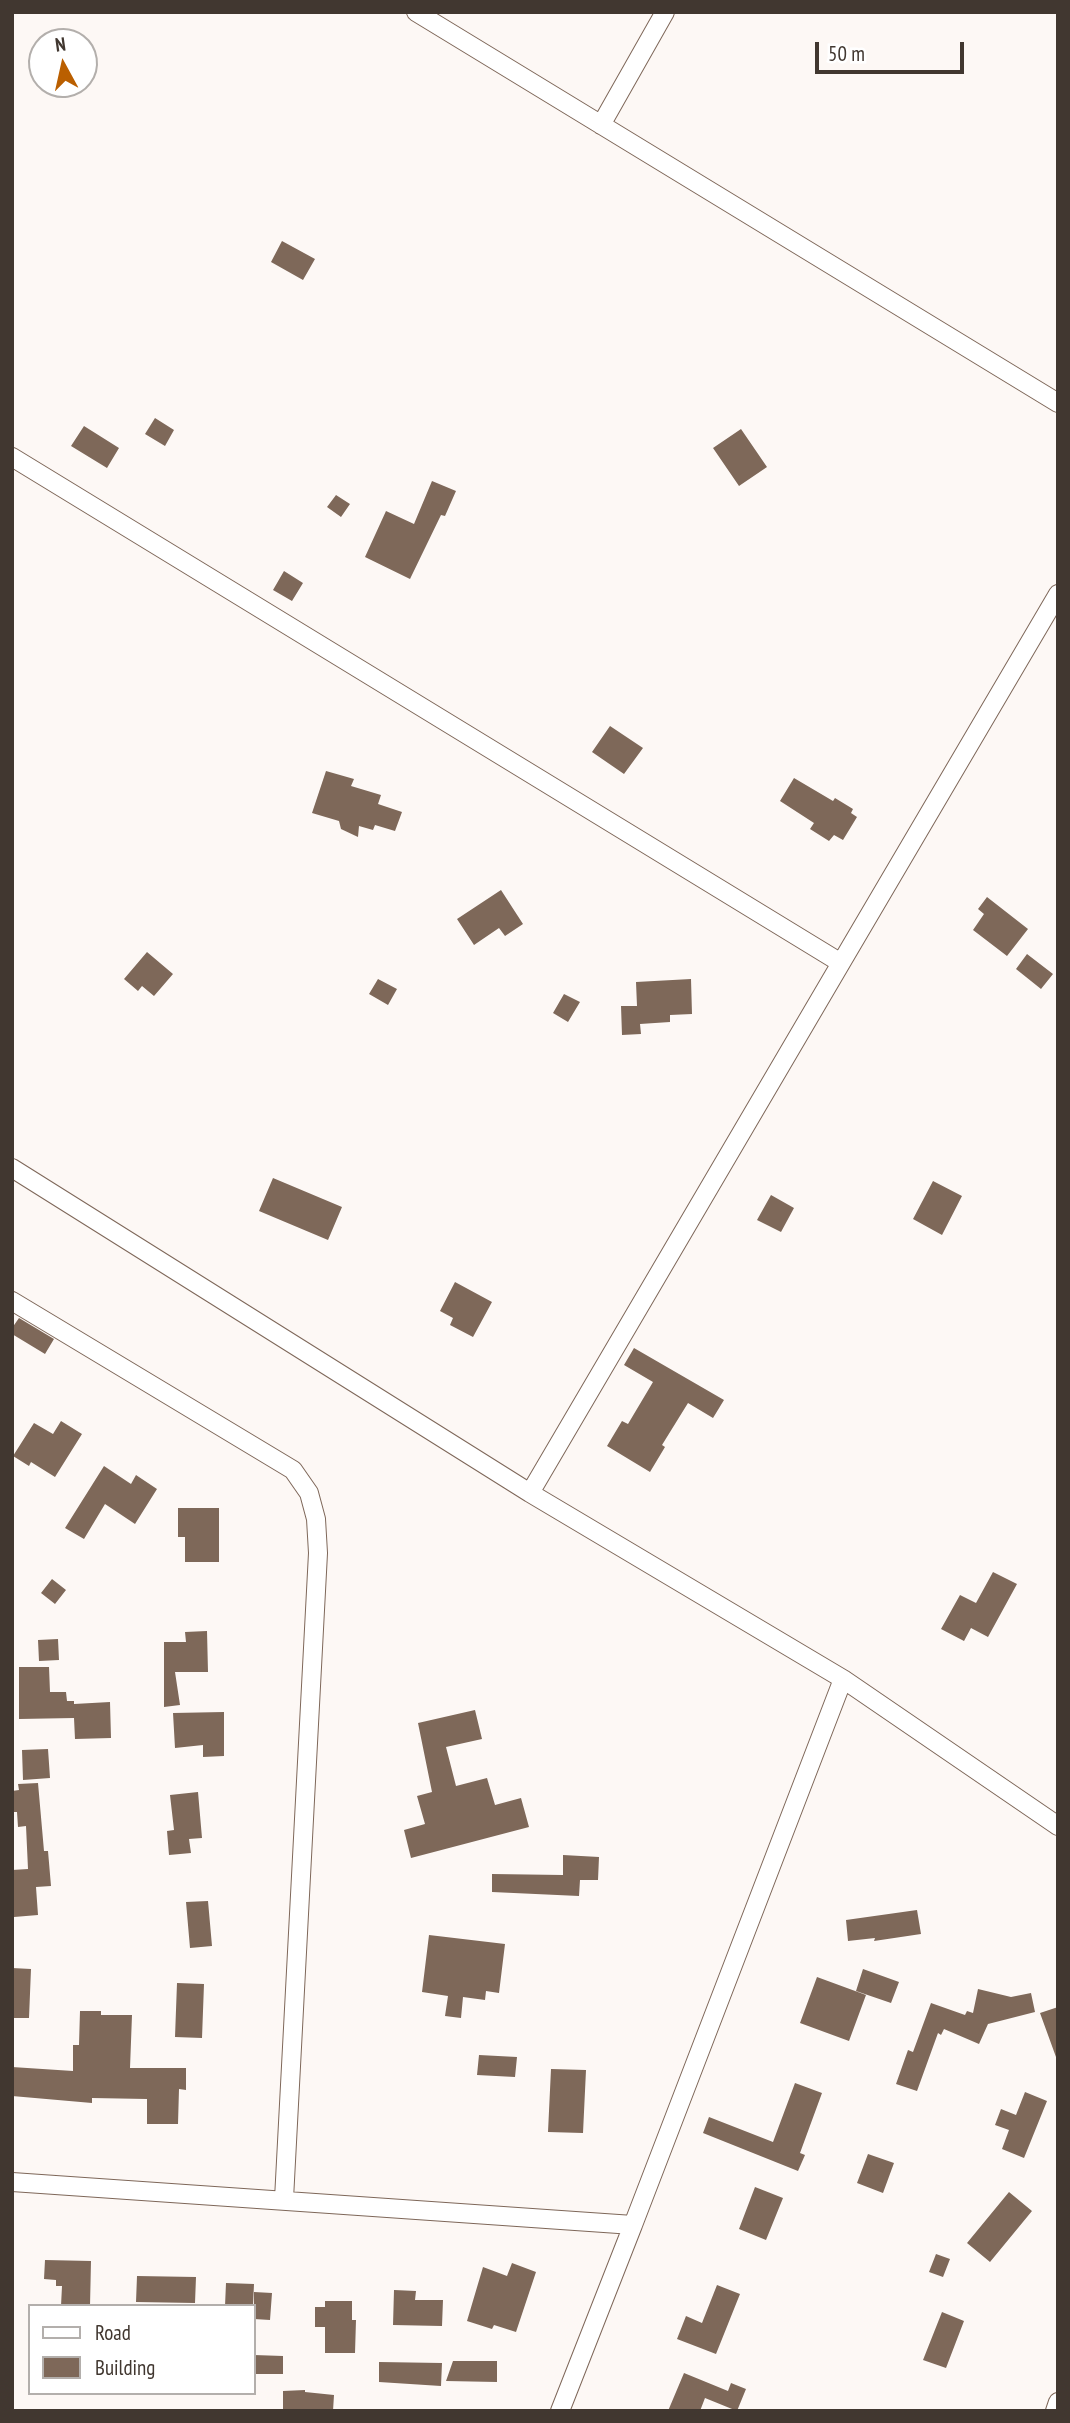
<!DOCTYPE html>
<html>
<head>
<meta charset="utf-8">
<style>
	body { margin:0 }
	#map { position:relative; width:1070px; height:2423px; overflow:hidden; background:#fdf8f5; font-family:"PT Sans Narrow",sans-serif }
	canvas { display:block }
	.frame { position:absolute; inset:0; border:14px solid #413730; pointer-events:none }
	.legend { position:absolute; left:28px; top:2304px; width:228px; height:91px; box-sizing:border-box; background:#fff; border:2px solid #b3afac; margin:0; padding:9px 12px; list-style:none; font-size:21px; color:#413730 }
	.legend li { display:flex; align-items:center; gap:14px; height:35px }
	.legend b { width:35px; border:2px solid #b3afac }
	.north { position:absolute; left:28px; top:28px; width:70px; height:70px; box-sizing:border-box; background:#fff; border:2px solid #b3afac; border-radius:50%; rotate:352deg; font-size:19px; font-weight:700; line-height:28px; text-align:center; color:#413730 }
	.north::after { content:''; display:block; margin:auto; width:24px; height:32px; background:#ba5f00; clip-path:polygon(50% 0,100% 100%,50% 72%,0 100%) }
	.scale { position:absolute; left:815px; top:42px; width:149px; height:32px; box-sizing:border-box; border:4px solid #413730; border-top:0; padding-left:9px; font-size:21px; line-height:24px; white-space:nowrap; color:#413730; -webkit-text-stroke:5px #fff; paint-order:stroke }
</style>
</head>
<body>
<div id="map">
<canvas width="1070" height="2423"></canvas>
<div class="frame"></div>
<ul class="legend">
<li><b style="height:9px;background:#fff"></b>Road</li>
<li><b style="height:19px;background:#7e6859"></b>Building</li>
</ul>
<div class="north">N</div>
<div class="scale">50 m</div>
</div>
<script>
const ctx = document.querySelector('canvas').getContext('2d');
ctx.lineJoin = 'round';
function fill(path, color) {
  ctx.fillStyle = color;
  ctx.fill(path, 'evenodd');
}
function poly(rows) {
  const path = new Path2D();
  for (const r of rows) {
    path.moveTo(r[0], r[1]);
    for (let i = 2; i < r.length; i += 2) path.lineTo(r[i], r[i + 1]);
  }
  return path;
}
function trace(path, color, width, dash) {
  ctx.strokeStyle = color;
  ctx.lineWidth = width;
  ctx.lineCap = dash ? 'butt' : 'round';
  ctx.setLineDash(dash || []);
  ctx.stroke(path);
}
fill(poly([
	[282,241,315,259,303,280,271,262],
	[155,418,174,430,165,446,145,434],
	[84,426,119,448,107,468,71,446],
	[741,429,767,467,739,486,713,448],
	[432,481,456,491,445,516,441,515,410,579,365,557,386,511,414,524],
	[336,495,350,504,341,517,327,507],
	[284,571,303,583,292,601,273,590],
	[610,726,643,748,624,774,592,752],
	[326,771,354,779,351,786,381,795,378,804,402,812,395,831,375,825,373,830,359,826,358,837,341,829,339,821,312,813],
	[794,778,833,801,835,798,853,809,851,813,857,817,843,840,834,835,829,841,810,829,814,823,780,801],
	[501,890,523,924,505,936,499,928,474,945,457,919],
	[987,897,1028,929,1007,956,973,930,984,914,978,909],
	[147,952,173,974,154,996,142,986,138,991,124,979],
	[1027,954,1053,974,1041,989,1016,969],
	[378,979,397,989,388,1005,369,994],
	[691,979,692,1014,670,1015,670,1022,640,1024,641,1034,622,1035,621,1006,637,1006,636,982],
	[564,994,580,1002,568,1022,553,1013],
	[273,1178,342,1207,328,1240,259,1211],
	[933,1181,962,1196,942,1235,913,1219],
	[771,1195,794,1208,781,1232,757,1220],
	[455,1282,492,1302,473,1337,450,1325,453,1318,440,1311],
	[19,1318,54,1339,45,1354,12,1334,12,1328],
	[634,1348,724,1400,713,1418,688,1403,662,1445,665,1447,650,1472,607,1446,622,1421,628,1424,653,1382,624,1365],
	[61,1421,82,1434,55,1477,31,1462,29,1466,13,1456,34,1423,53,1434],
	[104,1466,131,1484,136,1475,157,1489,135,1524,105,1504,84,1539,65,1528],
	[178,1508,219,1508,219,1562,185,1562,185,1537,178,1537],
	[993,1572,1017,1584,988,1637,971,1628,964,1641,941,1629,960,1595,976,1603],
	[52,1579,66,1590,55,1604,41,1593],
	[207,1631,208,1672,175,1672,180,1705,164,1707,164,1642,186,1642,185,1632],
	[58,1639,59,1660,39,1661,38,1640],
	[19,1667,49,1667,50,1692,66,1692,67,1701,74,1701,74,1704,110,1702,111,1738,75,1739,74,1718,19,1719],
	[475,1710,482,1739,446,1747,456,1786,487,1778,495,1805,521,1798,529,1827,411,1858,404,1830,425,1824,417,1796,432,1792,418,1723],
	[224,1712,224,1756,203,1757,203,1745,175,1748,173,1713],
	[48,1749,50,1778,23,1780,22,1750],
	[38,1783,44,1851,48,1851,51,1886,36,1887,38,1915,14,1917,12,1870,28,1869,26,1826,18,1827,17,1812,12,1812,12,1791,19,1790,18,1784],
	[198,1792,202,1838,189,1839,191,1853,169,1855,167,1831,174,1830,170,1795],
	[563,1855,599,1857,598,1880,580,1880,579,1896,492,1892,492,1874,563,1875],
	[208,1901,212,1946,190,1948,186,1902],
	[917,1910,921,1934,874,1941,875,1938,848,1941,846,1920],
	[429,1935,505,1944,499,1993,486,1991,485,2000,463,1997,461,2018,445,2016,448,1996,422,1992],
	[12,1968,31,1969,29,2018,12,2018],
	[863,1969,899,1982,891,2003,856,1991],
	[817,1977,866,1995,849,2041,800,2023],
	[177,1983,204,1984,202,2038,175,2037],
	[978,1989,1011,1997,1031,1993,1035,2012,988,2024,979,2044,944,2029,941,2035,938,2033,917,2091,896,2084,908,2050,913,2052,931,2003,965,2015,967,2011,973,2013],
	[1058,2007,1058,2056,1056,2057,1040,2013],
	[80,2011,101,2011,101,2015,132,2015,130,2068,186,2068,186,2090,179,2089,178,2124,147,2124,147,2099,92,2098,92,2103,12,2096,12,2067,73,2071,73,2045,79,2045],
	[479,2055,517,2057,515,2077,477,2075],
	[551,2069,586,2070,583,2133,548,2132],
	[795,2083,822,2093,800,2153,805,2155,798,2171,703,2133,709,2117,773,2142],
	[1025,2092,1047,2101,1024,2158,1002,2149,1009,2130,995,2125,1001,2109,1016,2115],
	[868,2154,894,2163,883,2193,857,2183],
	[755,2187,783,2198,766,2240,739,2229],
	[1009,2192,1032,2211,990,2262,967,2243],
	[936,2254,950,2259,943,2277,929,2272],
	[45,2260,91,2261,90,2306,61,2306,62,2286,56,2286,56,2280,44,2279],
	[512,2263,536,2272,516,2332,494,2325,492,2329,467,2321,483,2267,507,2276],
	[137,2276,196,2277,195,2303,136,2302],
	[226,2283,254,2284,253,2306,225,2306],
	[717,2285,740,2294,716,2354,677,2339,686,2316,702,2323],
	[394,2290,416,2291,415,2300,443,2300,442,2326,393,2325],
	[254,2292,272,2293,270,2320,254,2319],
	[325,2301,352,2301,352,2320,356,2320,355,2353,325,2353,325,2327,315,2327,315,2307,325,2307],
	[942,2312,964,2321,946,2368,923,2360],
	[254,2355,283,2356,283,2374,254,2374],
	[453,2361,497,2361,497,2382,446,2381],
	[379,2362,442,2363,441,2386,379,2382],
	[684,2373,728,2391,731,2383,746,2389,737,2411,705,2398,700,2411,668,2411],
	[305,2390,305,2392,334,2395,333,2411,283,2411,283,2391]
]), '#7e6859');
const minor = poly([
	[416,12,1058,403],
	[601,125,665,12],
	[12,457,841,963,1058,594],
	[12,1168,530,1493,843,1679,1058,1826],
	[12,1301,293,1470,309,1493,316,1519,318,1553,284,2199],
	[530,1493,841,963],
	[12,2182,633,2225,843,1679],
	[560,2411,633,2225],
	[1055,2411,1058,2402]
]);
trace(minor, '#7e6759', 20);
trace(minor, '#fff', 18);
</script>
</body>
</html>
